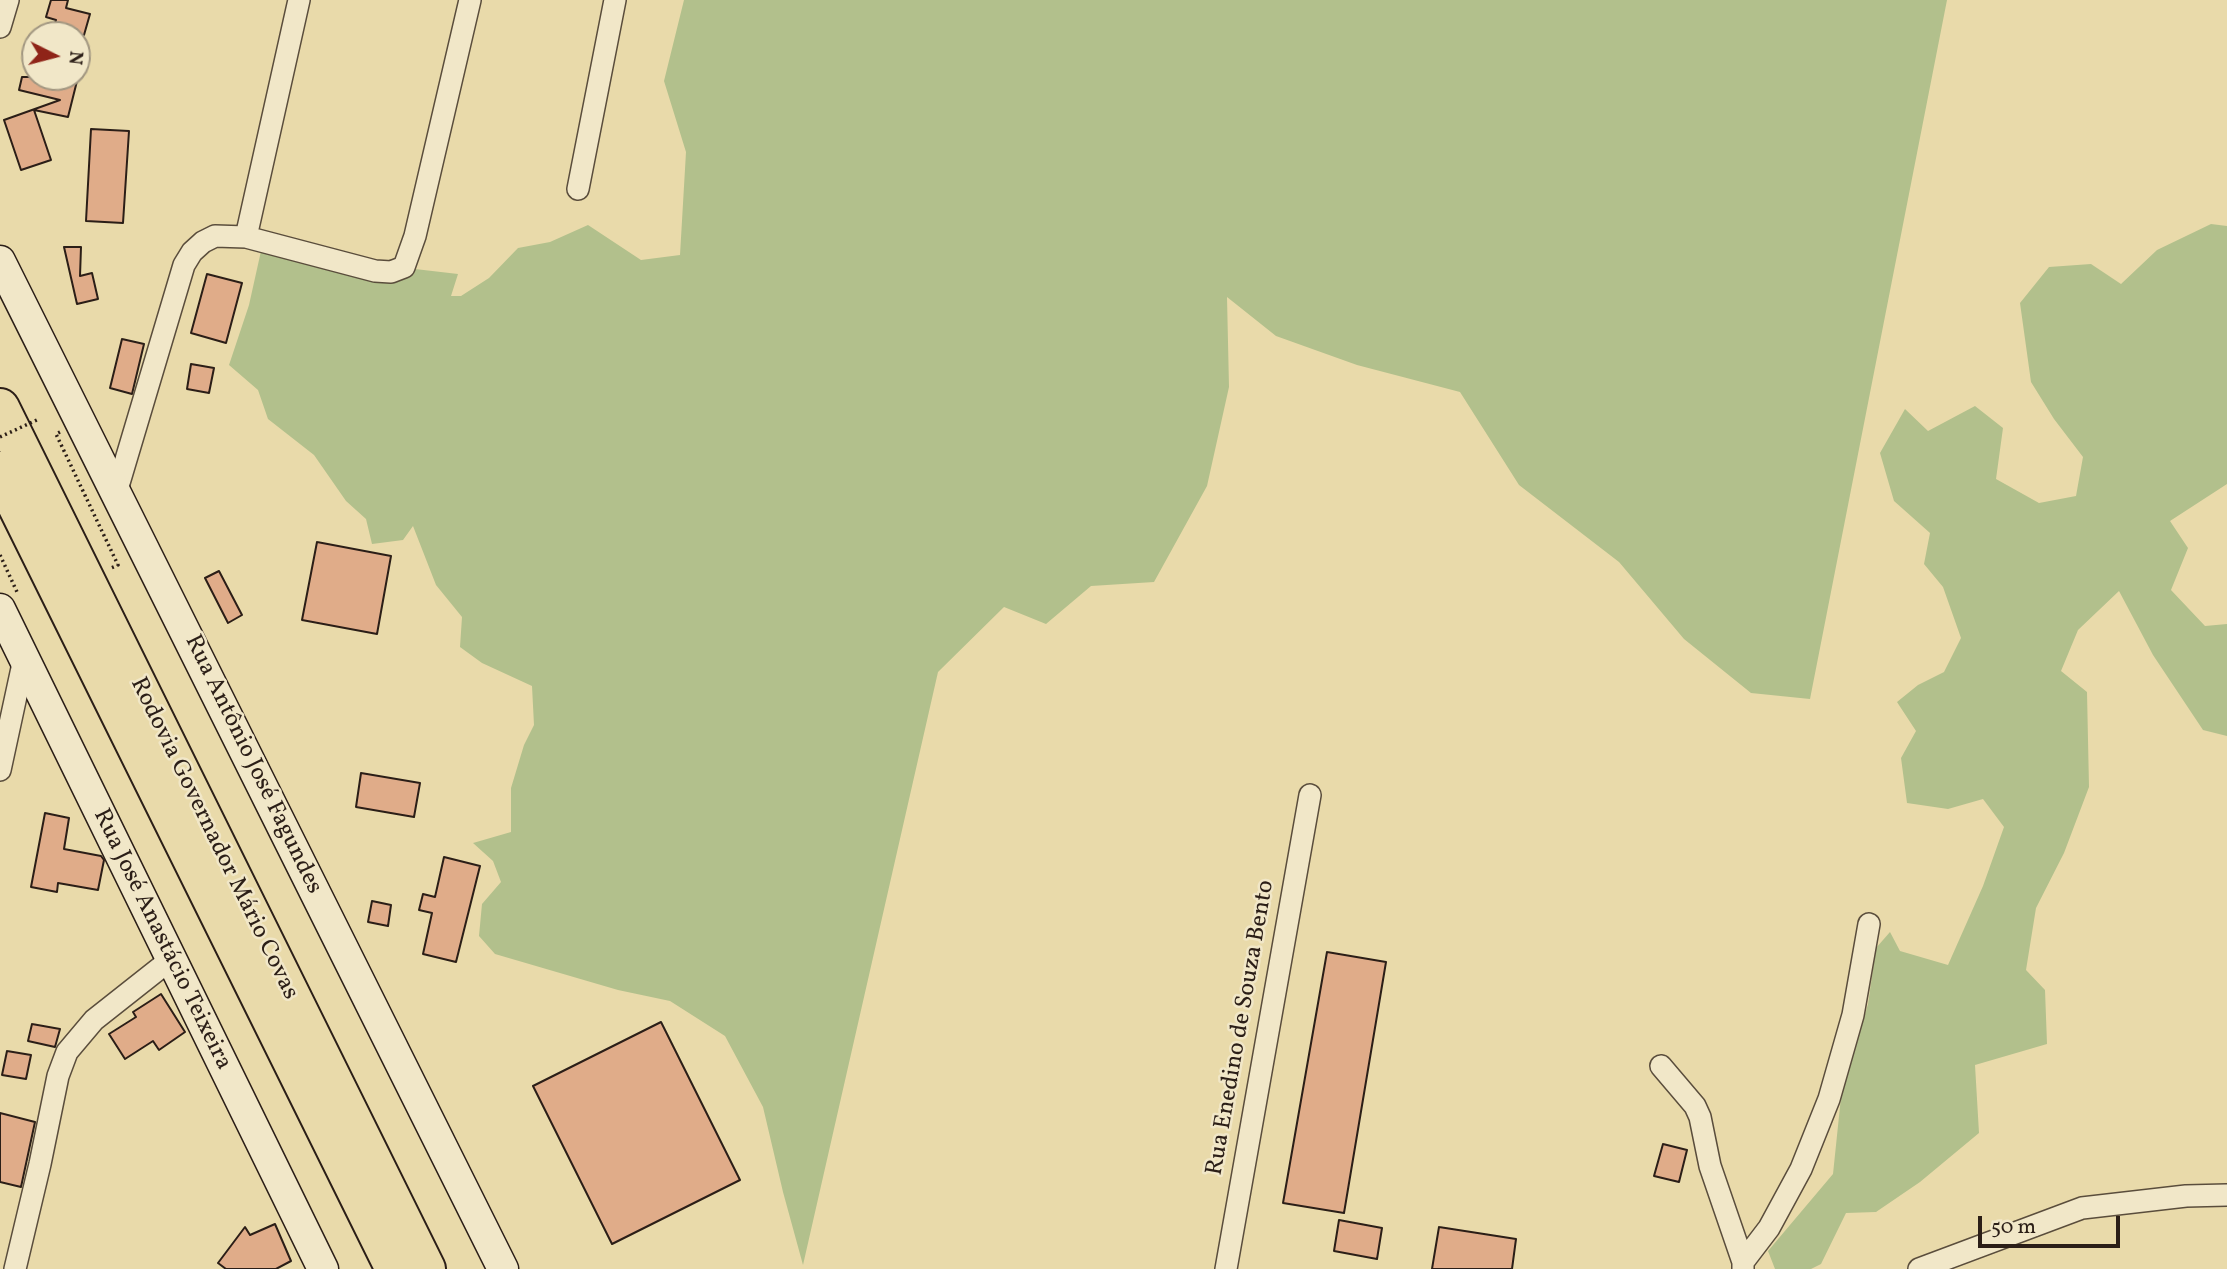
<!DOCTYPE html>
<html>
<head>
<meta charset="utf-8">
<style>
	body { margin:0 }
	#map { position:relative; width:2227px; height:1269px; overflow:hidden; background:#e9daaa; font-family:Vollkorn,serif }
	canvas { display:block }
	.north { position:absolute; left:21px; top:21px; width:70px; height:70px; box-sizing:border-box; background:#f1e7c8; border:2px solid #a29781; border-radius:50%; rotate:96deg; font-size:19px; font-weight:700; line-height:28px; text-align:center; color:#2b1e17 }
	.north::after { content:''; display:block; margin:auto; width:24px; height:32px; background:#8f2418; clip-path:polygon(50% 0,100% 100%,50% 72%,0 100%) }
	.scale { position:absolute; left:1978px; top:1216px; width:142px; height:32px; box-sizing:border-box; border:4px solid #2b1e17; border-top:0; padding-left:9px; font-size:21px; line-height:24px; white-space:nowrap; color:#2b1e17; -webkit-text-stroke:5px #f1e7c8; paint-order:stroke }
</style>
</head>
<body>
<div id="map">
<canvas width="2227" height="1269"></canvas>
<div class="north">N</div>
<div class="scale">50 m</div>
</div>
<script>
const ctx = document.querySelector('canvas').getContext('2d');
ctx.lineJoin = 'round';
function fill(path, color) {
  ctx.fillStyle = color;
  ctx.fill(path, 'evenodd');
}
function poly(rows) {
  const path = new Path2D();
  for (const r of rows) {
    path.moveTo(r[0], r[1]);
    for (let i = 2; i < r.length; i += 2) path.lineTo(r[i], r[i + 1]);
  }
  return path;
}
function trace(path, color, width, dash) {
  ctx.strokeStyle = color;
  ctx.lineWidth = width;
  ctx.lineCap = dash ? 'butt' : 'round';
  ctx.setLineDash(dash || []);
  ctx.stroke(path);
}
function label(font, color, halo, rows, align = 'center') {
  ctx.font = font + ' Vollkorn,serif';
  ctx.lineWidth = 5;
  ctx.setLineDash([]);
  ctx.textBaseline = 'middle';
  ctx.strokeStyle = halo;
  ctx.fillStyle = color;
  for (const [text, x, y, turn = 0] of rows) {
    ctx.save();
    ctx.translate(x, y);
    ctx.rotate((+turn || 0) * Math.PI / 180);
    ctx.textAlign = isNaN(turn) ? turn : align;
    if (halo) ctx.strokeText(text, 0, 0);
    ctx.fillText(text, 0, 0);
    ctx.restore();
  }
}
fill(poly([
	[684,0,1947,0,1810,699,1751,693,1684,639,1619,562,1519,485,1460,392,1357,365,1276,336,1227,297,1229,387,1207,486,1154,582,1091,586,1046,624,1004,607,938,672,803,1265,783,1192,763,1107,725,1036,670,1001,618,990,495,954,479,936,482,904,501,882,493,861,473,843,511,832,511,788,524,745,534,725,532,686,482,663,460,647,462,617,436,585,413,526,403,540,372,544,366,519,346,501,314,455,268,419,258,390,229,365,249,305,261,251,374,279,400,280,415,269,458,274,451,296,461,296,489,278,518,248,550,242,588,225,641,260,680,255,686,152,664,81],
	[2211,224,2227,226,2227,484,2170,521,2188,548,2171,590,2205,626,2227,624,2227,736,2203,730,2153,655,2119,591,2078,630,2061,671,2087,692,2089,787,2064,853,2036,908,2026,970,2045,990,2047,1044,1975,1065,1979,1133,1920,1182,1876,1212,1846,1213,1821,1264,1811,1269,1775,1269,1768,1251,1833,1174,1841,1097,1868,1004,1876,948,1890,932,1900,951,1948,965,1983,886,2004,827,1983,799,1948,809,1907,803,1901,758,1916,731,1897,702,1918,685,1944,672,1961,638,1943,587,1924,564,1930,533,1894,501,1880,453,1905,409,1928,431,1975,406,2003,428,1996,479,2039,503,2076,496,2083,457,2054,419,2031,382,2020,303,2049,267,2091,264,2121,284,2157,250]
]), '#b2c08c');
const building = poly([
	[51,0,68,0,66,8,90,14,84,35,52,35,56,20,46,17,51,0],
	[22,77,78,77,68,117,34,110,51,160,21,170,4,120,60,100,19,90,22,77],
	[91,129,129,131,123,223,86,221,91,129],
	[64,247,81,247,80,276,92,273,98,299,77,304,64,247],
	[207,274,242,283,226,343,191,333,207,274],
	[122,339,144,344,132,394,110,388,122,339],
	[191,364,214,368,209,393,187,389,191,364],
	[317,542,391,556,377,634,302,620,317,542],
	[219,571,242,615,228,623,205,578,219,571],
	[361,773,420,783,414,817,356,807,361,773],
	[45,813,69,818,64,849,101,856,104,860,98,890,58,883,57,892,31,887,45,813],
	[444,857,480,866,456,962,423,954,432,913,419,910,423,894,435,897,444,857],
	[372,901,391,905,388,926,368,922,372,901],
	[1327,952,1386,962,1344,1213,1283,1203,1327,952],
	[161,994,185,1032,159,1050,153,1041,125,1059,109,1034,136,1017,133,1012,161,994],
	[661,1022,740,1180,612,1244,533,1086,661,1022],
	[32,1024,60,1029,55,1047,28,1041,32,1024],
	[7,1051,31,1055,26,1079,2,1075,7,1051],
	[0,1113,35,1122,21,1187,0,1182,0,1113],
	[1663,1144,1687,1150,1679,1182,1654,1176,1663,1144],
	[1339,1220,1382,1228,1377,1259,1334,1251,1339,1220],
	[275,1224,291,1261,276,1269,226,1269,218,1263,245,1227,250,1235,275,1224],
	[1439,1227,1516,1239,1512,1269,1432,1269,1439,1227]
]);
fill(building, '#e0ac89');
trace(building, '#2b1e17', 2);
const minor = poly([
	[0,27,8,0],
	[578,189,615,0],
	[246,237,299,0],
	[116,493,184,265,192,252,203,242,215,236,246,237,375,271,391,272,404,267,415,236,470,0],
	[0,770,24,659],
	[1661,1066,1695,1106,1700,1117,1710,1166,1743,1262],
	[15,1269,40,1164,58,1076,67,1052,94,1020,170,960],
	[1226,1269,1310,795],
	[1743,1269,1743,1262,1769,1228,1801,1169,1829,1099,1853,1015,1869,924],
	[1919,1269,2082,1208,2186,1196,2227,1195]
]);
const secondary = poly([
	[0,261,503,1269],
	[0,609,323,1269]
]);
const motorway = poly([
	[0,408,426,1269],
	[0,471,395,1269]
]);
trace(minor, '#5a4d3c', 24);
trace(secondary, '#2b1e17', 33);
trace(motorway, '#2b1e17', 42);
trace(poly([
	[60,432,56,434,118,565,111,568],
	[0,555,17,592]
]), '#2b1e17', 3.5, [2, 3.5]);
trace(minor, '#f1e7c8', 21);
trace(secondary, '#f1e7c8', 30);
trace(motorway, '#e9daaa', 38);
trace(poly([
	[0,437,39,419]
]), '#2b1e17', 3.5, [2, 3.5]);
label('24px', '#2b1e17', '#f1e7c8', [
	["Rua Antônio José Fagundes",252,765,64],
	["Rodovia Governador Mário Covas",213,839,64],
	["Rua José Anastácio Teixeira",161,940,64],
	["Rua Enedino de Souza Bento",1242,1028,-80]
]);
</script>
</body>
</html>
